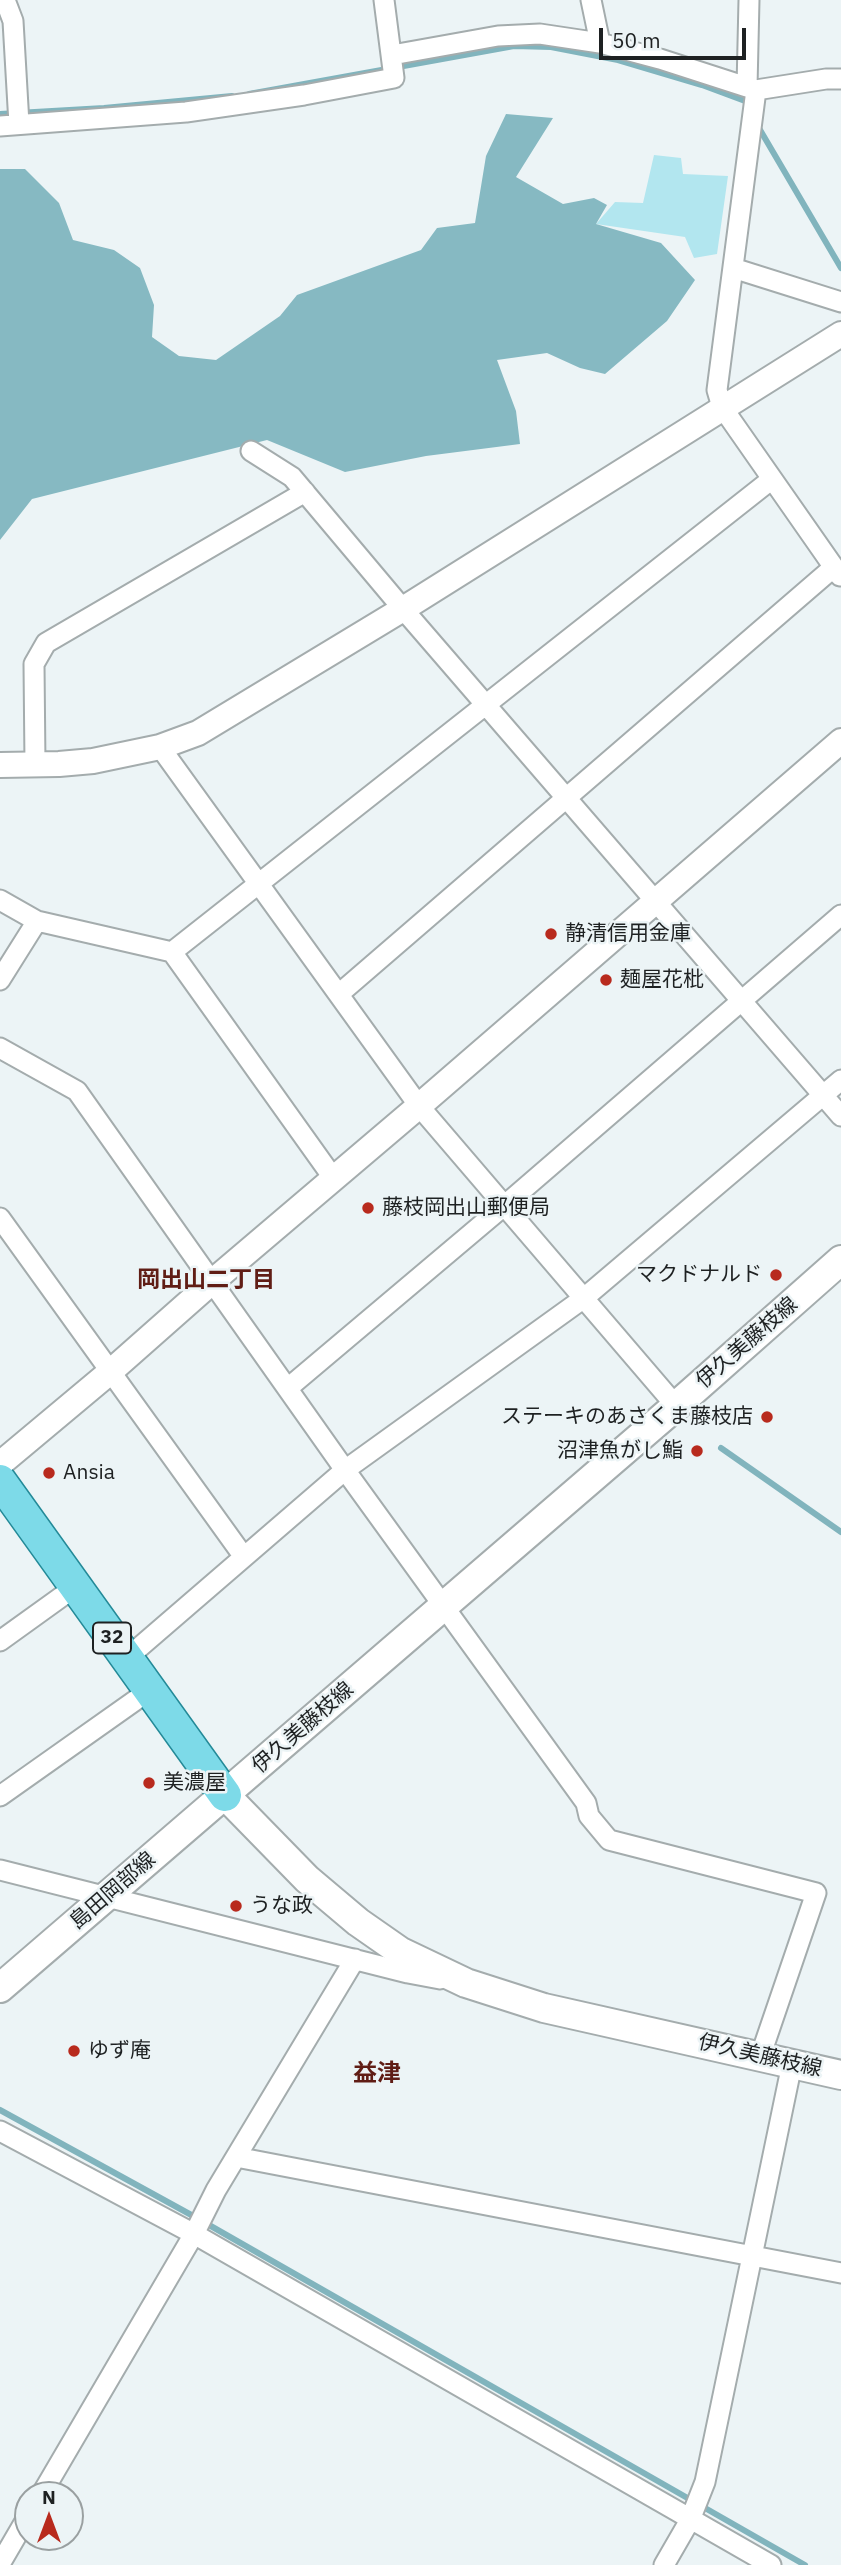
<!DOCTYPE html>
<html>
<head>
<meta charset="utf-8">
<style>
	body { margin:0 }
	#map { position:relative; width:841px; height:2565px; overflow:hidden; background:#ecf4f6; font-family:"IBM Plex Sans",sans-serif }
	canvas { display:block }
	.north { position:absolute; left:14px; top:2481px; width:70px; height:70px; box-sizing:border-box; background:#ecf4f6; border:2px solid #9aa0a1; border-radius:50%; rotate:0deg; font-size:19px; font-weight:700; line-height:28px; text-align:center; color:#1e2122 }
	.north::after { content:''; display:block; margin:auto; width:24px; height:32px; background:#b82a1d; clip-path:polygon(50% 0,100% 100%,50% 72%,0 100%) }
	.scale { position:absolute; left:599px; top:28px; width:147px; height:32px; box-sizing:border-box; border:4px solid #1e2122; border-top:0; padding-left:9px; font-size:21px; line-height:24px; white-space:nowrap; color:#1e2122; -webkit-text-stroke:5px #ecf4f6; paint-order:stroke }
</style>
</head>
<body>
<div id="map">
<canvas width="841" height="2565"></canvas>
<div class="north">N</div>
<div class="scale">50 m</div>
</div>
<script>
const ctx = document.querySelector('canvas').getContext('2d');
ctx.lineJoin = 'round';
function fill(path, color) {
  ctx.fillStyle = color;
  ctx.fill(path, 'evenodd');
}
function poly(rows) {
  const path = new Path2D();
  for (const r of rows) {
    path.moveTo(r[0], r[1]);
    for (let i = 2; i < r.length; i += 2) path.lineTo(r[i], r[i + 1]);
  }
  return path;
}
function trace(path, color, width, dash) {
  ctx.strokeStyle = color;
  ctx.lineWidth = width;
  ctx.lineCap = dash ? 'butt' : 'round';
  ctx.setLineDash(dash || []);
  ctx.stroke(path);
}
function label(font, color, halo, rows, align = 'center') {
  ctx.font = font + ' "IBM Plex Sans","Noto Sans JP",sans-serif';
  ctx.lineWidth = 5;
  ctx.setLineDash([]);
  ctx.textBaseline = 'middle';
  ctx.strokeStyle = halo;
  ctx.fillStyle = color;
  for (const [text, x, y, turn = 0] of rows) {
    ctx.save();
    ctx.translate(x, y);
    ctx.rotate((+turn || 0) * Math.PI / 180);
    ctx.textAlign = isNaN(turn) ? turn : align;
    if (halo) ctx.strokeText(text, 0, 0);
    ctx.fillText(text, 0, 0);
    ctx.restore();
  }
}
fill(poly([
	[654,155,681,158,683,174,728,176,717,254,694,258,685,237,596,224,615,202,643,203]
]), '#b2e6ef');
fill(poly([
	[506,114,553,118,516,177,563,204,594,198,607,205,596,224,661,243,695,280,667,321,605,374,580,368,547,353,497,360,516,411,520,444,426,456,345,472,267,440,32,499,0,540,0,169,25,169,59,203,73,240,114,250,140,268,154,305,152,337,179,356,216,360,280,316,297,295,421,250,437,228,475,223,486,156]
]), '#86b9c2');
trace(poly([
	[249,94,514,46,551,47,618,60,702,85,745,101,748,107],
	[0,114,104,108,232,96],
	[756,123,841,268],
	[721,1448,841,1532],
	[0,2110,195,2217,805,2565]
]), '#81b4bd', 6);
const minor = poly([
	[5,0,13,21,19,124],
	[591,0,600,43],
	[392,55,498,36,540,34,600,43,660,59,756,90,826,79,841,79],
	[747,87,749,0],
	[756,90,717,390,722,407,840,576],
	[0,126,186,112,304,95,394,78,384,0],
	[733,268,841,302],
	[251,451,292,477,403,609,841,1116],
	[160,747,419,1106,676,1406],
	[35,764,34,664,46,643,305,492],
	[0,900,37,921,172,952,334,1179],
	[172,952,772,479],
	[0,980,37,921],
	[339,994,834,567],
	[0,1048,77,1091,345,1470,586,1803,589,1816,609,1840,816,1893,760,2057],
	[0,1218,244,1557],
	[288,1388,505,1205,841,915],
	[0,1641,75,1587],
	[127,1658,345,1470,584,1298,841,1080],
	[0,1796,150,1690],
	[0,1870,408,1973,440,1979],
	[0,2131,194,2234,771,2565],
	[236,2157,841,2273],
	[41,2495,194,2234,216,2190,355,1959],
	[0,2564,28,2516],
	[664,2565,690,2520,705,2482,792,2064]
]);
const tertiary = poly([
	[0,765,59,764,93,761,160,747,198,733,403,609,841,334],
	[0,1464,110,1372,213,1281,419,1106,841,741]
]);
const secondary = poly([
	[225,1795,307,1879,358,1922,401,1952,466,1983,544,2008,841,2075],
	[0,1988,676,1406,841,1260]
]);
const primary = poly([
	[0,1481,225,1795]
]);
trace(minor, '#a4acad', 23);
trace(tertiary, '#a4acad', 28);
trace(secondary, '#a4acad', 32);
trace(primary, '#248a98', 35);
trace(minor, '#fff', 19);
trace(tertiary, '#fff', 24);
trace(secondary, '#fff', 28);
trace(primary, '#7ddae8', 32);
for (const [x, y, r, color] of [
	[551,934,7,"#b82a1d"],
	[606,980,7,"#b82a1d"],
	[368,1208,7,"#b82a1d"],
	[776,1275,7,"#b82a1d"],
	[767,1417,7,"#b82a1d"],
	[697,1451,7,"#b82a1d"],
	[49,1473,7,"#b82a1d"],
	[149,1783,7,"#b82a1d"],
	[236,1906,7,"#b82a1d"],
	[74,2051,7,"#b82a1d"]
]) {
  const dot = new Path2D();
  dot.arc(x, y, r, 0, 2 * Math.PI);
  ctx.fillStyle = color;
  ctx.fill(dot);
  trace(dot, '#ecf4f6', 2.5);
}
for (const [x, y, w] of [
	[112,1638,38]
]) {
  const box = new Path2D();
  box.roundRect(x - w / 2, y - 15.5, w, 31, 5);
  ctx.fillStyle = '#ecf4f6';
  ctx.fill(box);
  trace(box, '#1e2122', 2);
}
label('bold 19px', '#1e2122', null, [
	["32",112,1638]
]);
label('21px', '#1e2122', '#ecf4f6', [
	["静清信用金庫",565,934],
	["麺屋花枇",620,980],
	["藤枝岡出山郵便局",382,1208],
	["マクドナルド",762,1275,"right"],
	["ステーキのあさくま藤枝店",753,1417,"right"],
	["沼津魚がし鮨",683,1451,"right"],
	["Ansia",63,1473],
	["美濃屋",163,1783],
	["うな政",250,1906],
	["ゆず庵",88,2051]
], 'left');
label('21px', '#1e2122', '#ecf4f6', [
	["伊久美藤枝線",747,1343,-41],
	["伊久美藤枝線",303,1728,-41],
	["島田岡部線",113,1891,-41],
	["伊久美藤枝線",760,2056,13]
]);
label('bold 23px', '#601d15', '#ecf4f6', [
	["岡出山二丁目",206,1280]
]);
label('bold 24px', '#601d15', '#ecf4f6', [
	["益津",377,2074]
]);
</script>
</body>
</html>
